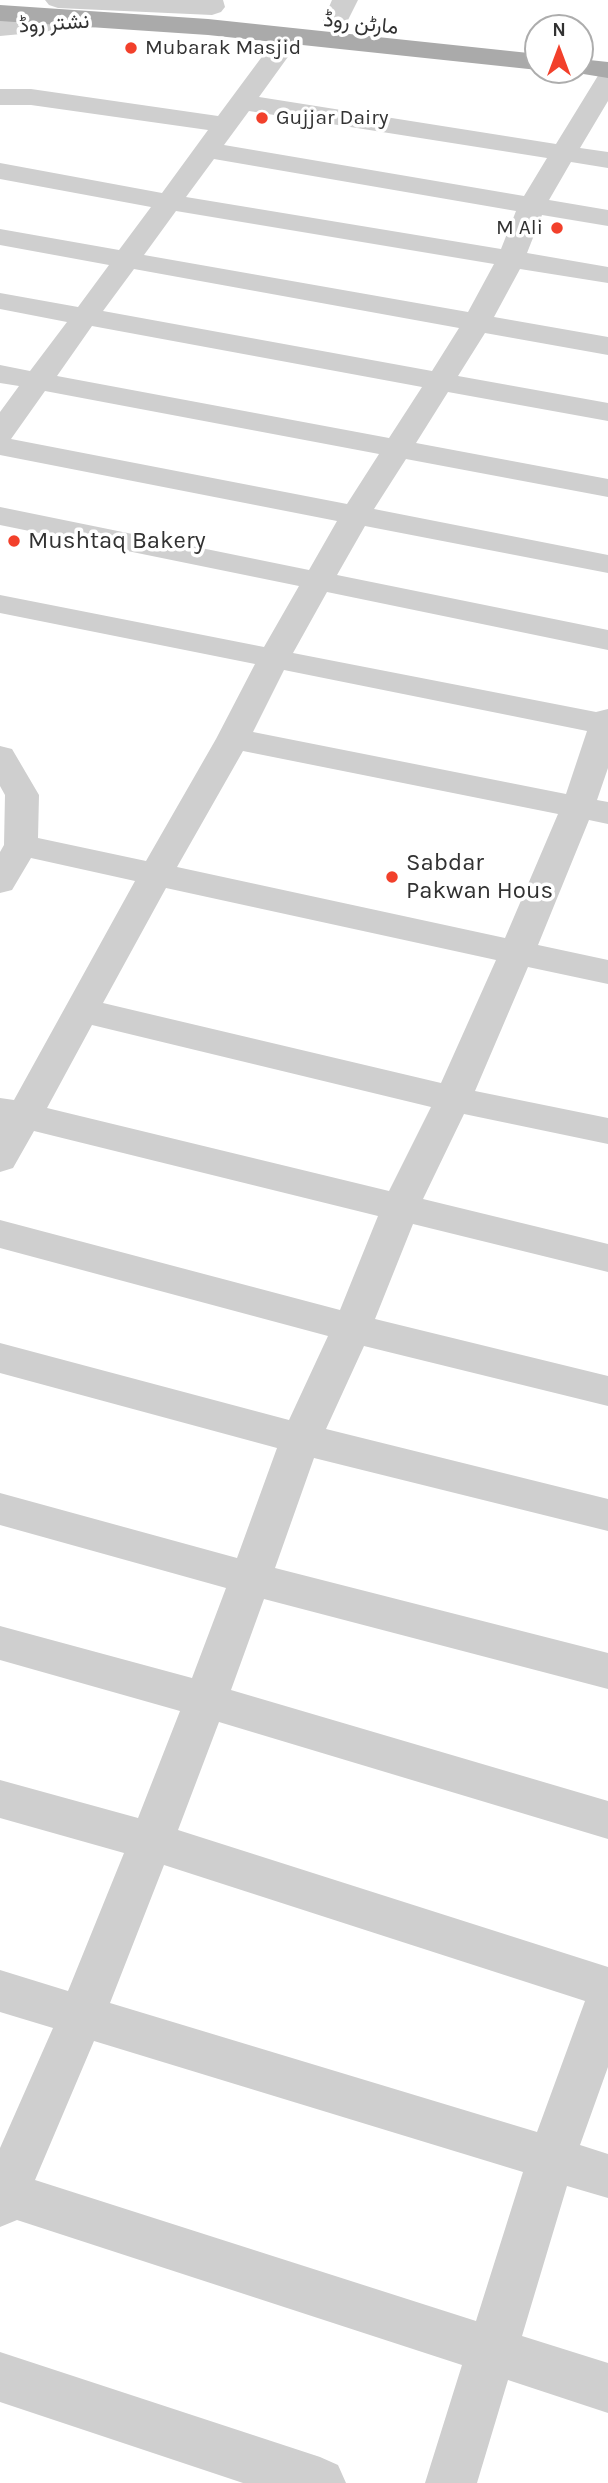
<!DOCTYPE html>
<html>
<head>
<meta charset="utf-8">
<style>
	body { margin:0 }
	#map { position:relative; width:608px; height:2483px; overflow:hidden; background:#fff; font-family:Karla,sans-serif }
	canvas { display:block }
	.north { position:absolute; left:524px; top:14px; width:70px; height:70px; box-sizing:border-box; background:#fff; border:2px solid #adadad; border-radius:50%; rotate:0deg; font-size:19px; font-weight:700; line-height:28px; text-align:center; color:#323232 }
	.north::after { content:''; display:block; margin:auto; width:24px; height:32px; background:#f2402b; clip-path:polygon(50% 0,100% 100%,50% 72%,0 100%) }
</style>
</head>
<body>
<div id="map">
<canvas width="608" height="2483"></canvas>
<div class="north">N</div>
</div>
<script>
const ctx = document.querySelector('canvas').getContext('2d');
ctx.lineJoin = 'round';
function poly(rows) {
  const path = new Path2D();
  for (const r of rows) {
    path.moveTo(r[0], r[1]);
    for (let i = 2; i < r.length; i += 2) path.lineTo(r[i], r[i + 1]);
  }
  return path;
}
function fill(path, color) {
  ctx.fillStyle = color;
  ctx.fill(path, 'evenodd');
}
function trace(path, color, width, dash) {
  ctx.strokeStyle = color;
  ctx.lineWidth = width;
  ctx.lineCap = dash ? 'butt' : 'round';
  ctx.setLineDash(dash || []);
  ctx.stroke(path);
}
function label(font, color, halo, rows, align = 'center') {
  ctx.font = font + ' Karla,Vazirmatn,sans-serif';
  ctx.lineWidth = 7;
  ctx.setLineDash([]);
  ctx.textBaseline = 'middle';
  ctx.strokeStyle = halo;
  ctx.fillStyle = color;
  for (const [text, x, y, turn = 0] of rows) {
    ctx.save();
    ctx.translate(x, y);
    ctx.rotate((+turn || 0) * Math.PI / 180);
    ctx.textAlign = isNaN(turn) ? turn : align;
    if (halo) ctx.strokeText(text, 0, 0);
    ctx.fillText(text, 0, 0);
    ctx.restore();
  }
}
fill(poly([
	[45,0,223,0,225,7,221,12,212,15,58,8,49,5,45,0],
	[332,0,358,0,345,26,336,29,327,26,323,21,332,0],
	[98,13,107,16,111,21,107,26,0,36,0,20,98,13],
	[290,28,299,31,303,36,259,97,556,144,599,74,608,71,608,101,580,148,608,152,608,168,571,162,549,200,608,210,608,226,542,215,527,253,608,267,608,283,520,269,494,317,608,337,608,355,485,333,458,376,608,403,608,421,448,392,416,443,608,479,608,497,406,459,374,509,608,555,608,573,365,526,337,575,608,630,608,650,327,592,293,653,596,712,608,709,608,768,597,800,608,802,608,824,589,820,538,945,608,960,608,984,528,967,475,1091,608,1118,608,1144,464,1114,423,1199,608,1244,608,1272,413,1224,375,1319,608,1376,608,1406,364,1346,326,1429,608,1499,608,1531,314,1458,275,1568,608,1653,608,1689,264,1599,231,1690,608,1801,608,1839,219,1722,178,1830,608,1967,608,2067,580,2145,608,2154,608,2198,567,2186,522,2336,608,2363,608,2413,508,2380,477,2483,425,2483,462,2365,17,2220,0,2227,0,2148,53,2028,0,2012,0,1970,68,1991,124,1853,0,1818,0,1780,138,1818,180,1711,0,1660,0,1626,192,1678,226,1588,0,1525,0,1493,237,1558,277,1448,0,1373,0,1343,289,1420,328,1336,0,1248,0,1220,340,1310,378,1216,34,1131,13,1168,0,1172,0,1098,14,1100,135,881,31,858,12,890,0,893,0,852,4,845,5,795,0,786,0,746,12,749,39,795,38,838,146,861,216,739,255,664,0,613,0,595,264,647,299,586,0,525,0,507,309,570,337,521,0,455,0,412,19,386,0,383,0,365,30,371,67,322,0,309,0,293,78,307,109,265,0,245,0,229,119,250,151,207,0,179,0,163,162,193,208,130,31,105,0,105,0,89,31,89,218,116,281,31,290,28],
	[249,111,547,158,524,196,224,145,249,111],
	[214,159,516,211,501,249,186,197,214,159],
	[176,211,494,264,468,312,144,255,176,211],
	[134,269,459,328,432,371,103,311,134,269],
	[92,326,422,387,389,438,57,376,92,326],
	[45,391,379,454,347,504,11,439,45,391],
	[284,670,587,731,566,794,253,732,284,670],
	[243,751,558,814,505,938,177,867,243,751],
	[166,888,496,960,441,1083,103,1003,166,888],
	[92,1025,431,1107,389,1191,47,1108,92,1025],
	[164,1865,585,2001,537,2132,110,2003,164,1865],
	[94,2041,523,2172,476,2321,35,2180,94,2041],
	[0,2352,320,2457,338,2465,346,2483,243,2483,0,2402,0,2352]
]), '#cfcfcf');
fill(poly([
	[0,5,208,19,538,54,538,70,208,35,0,21,0,5],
	[580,59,608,62,608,78,571,72,569,70,580,70,580,59]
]), '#aaa');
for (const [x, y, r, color] of [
	[131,48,7,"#f2402b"],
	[262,118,7,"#f2402b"],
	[557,228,7,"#f2402b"],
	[14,541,7,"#f2402b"],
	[392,877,7,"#f2402b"]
]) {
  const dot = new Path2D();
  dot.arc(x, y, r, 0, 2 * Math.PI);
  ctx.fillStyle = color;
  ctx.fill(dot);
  trace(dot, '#fff', 2.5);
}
label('21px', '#323232', '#fff', [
	["نشتر روڈ",54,24,-4],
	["مارٹن روڈ",361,24,6]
]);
label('21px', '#323232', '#fff', [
	["Mubarak Masjid",145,48],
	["Gujjar Dairy",276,118],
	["M Ali",543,228,"right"]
], 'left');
label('24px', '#323232', '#fff', [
	["Mushtaq Bakery",28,541],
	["Sabdar",406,863],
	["Pakwan Hous",406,891]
], 'left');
</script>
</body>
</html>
